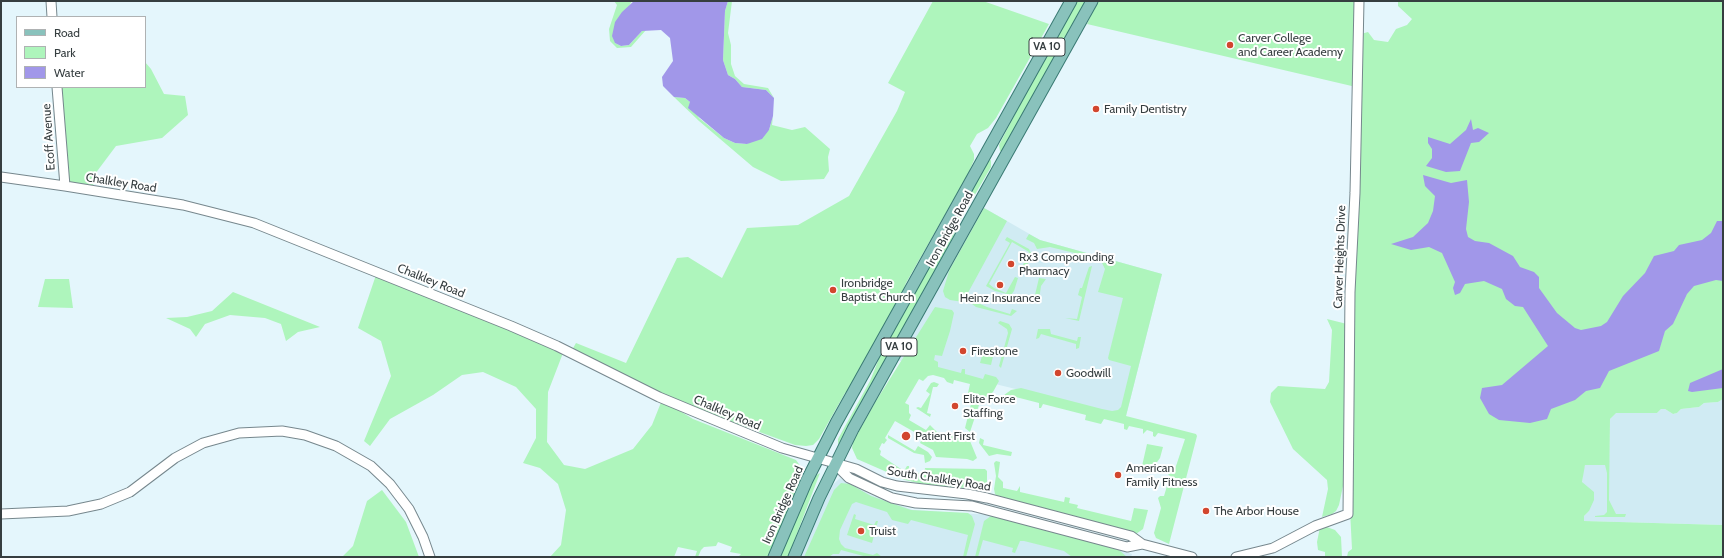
<!DOCTYPE html>
<html>
<head>
<meta charset="utf-8">
<style>
	body { margin:0 }
	#map { position:relative; width:1724px; height:558px; overflow:hidden; background:#e4f6fc; font-family:Cabin,sans-serif }
	canvas { display:block }
	.frame { position:absolute; inset:0; border:2px solid #363e40; pointer-events:none }
	.legend { position:absolute; left:16px; top:16px; width:130px; height:72px; box-sizing:border-box; background:#fff; border:1px solid #afb2b3; margin:0; padding:5px 7px; list-style:none; font-size:12px; color:#363e40 }
	.legend li { display:flex; align-items:center; gap:8px; height:20px }
	.legend b { width:20px; border:1px solid #afb2b3 }
</style>
</head>
<body>
<div id="map">
<canvas width="1724" height="558"></canvas>
<div class="frame"></div>
<ul class="legend">
<li><b style="height:5px;background:#89c2bc"></b>Road</li>
<li><b style="height:11px;background:#aef5bc"></b>Park</li>
<li><b style="height:11px;background:#a197e9"></b>Water</li>
</ul>
</div>
<script>
const ctx = document.querySelector('canvas').getContext('2d');
ctx.lineJoin = 'round';
function fill(path, color) {
  ctx.fillStyle = color;
  ctx.fill(path, 'evenodd');
}
function poly(rows) {
  const path = new Path2D();
  for (const r of rows) {
    path.moveTo(r[0], r[1]);
    for (let i = 2; i < r.length; i += 2) path.lineTo(r[i], r[i + 1]);
  }
  return path;
}
function trace(path, color, width, dash) {
  ctx.strokeStyle = color;
  ctx.lineWidth = width;
  ctx.lineCap = dash ? 'butt' : 'round';
  ctx.setLineDash(dash || []);
  ctx.stroke(path);
}
function label(font, color, halo, rows, align = 'center') {
  ctx.font = font + ' Cabin,sans-serif';
  ctx.lineWidth = 4;
  ctx.setLineDash([]);
  ctx.textBaseline = 'middle';
  ctx.strokeStyle = halo;
  ctx.fillStyle = color;
  for (const [text, x, y, turn = 0] of rows) {
    ctx.save();
    ctx.translate(x, y);
    ctx.rotate((+turn || 0) * Math.PI / 180);
    ctx.textAlign = isNaN(turn) ? turn : align;
    if (halo) ctx.strokeText(text, 0, 0);
    ctx.fillText(text, 0, 0);
    ctx.restore();
  }
}
fill(poly([
	[979,205,1040,240,1162,274,1126,416,893,359],
	[1723,399,1723,525,1584,521,1584,516,1589,511,1582,483,1583,471,1585,465,1604,465,1609,463,1610,419,1615,413,1657,413,1661,409,1665,409,1673,414,1677,413,1681,409,1699,407,1704,403,1718,402],
	[840,478,871,495,913,510,992,515,1132,554,1131,557,795,557,819,498]
]), '#d0ebf3');
fill(poly([
	[614,1,634,1,631,2,615,43,621,46,629,45,642,31,646,30,631,47,617,48,610,41,609,29,617,5],
	[728,1,732,1,728,33,731,45,731,64,735,76,744,84,768,88,774,98,766,90,742,87,735,79,728,75,723,60,725,11],
	[933,1,983,1,1049,24,996,118,988,128,977,134,970,146,974,154,974,160,968,174,906,283,899,301,851,388,845,393,819,439,813,445,806,446,795,445,713,415,657,392,572,350,576,343,626,363,677,258,688,257,722,278,747,228,798,225,849,196,897,111,905,92,888,83],
	[1074,1,1086,1,1002,151,1000,151,999,145],
	[1098,1,1359,1,1356,87,1087,24],
	[1398,1,1723,1,1723,399,1718,402,1704,403,1699,407,1681,409,1677,413,1673,414,1665,409,1661,409,1657,413,1616,413,1610,419,1609,500,1616,514,1626,514,1625,517,1595,517,1595,516,1604,515,1607,512,1607,473,1605,465,1585,465,1582,482,1594,492,1594,500,1589,511,1584,516,1584,521,1723,525,1723,557,1347,557,1348,552,1352,549,1349,491,1361,34,1368,32,1374,40,1388,42,1396,29,1407,25,1412,19,1398,6],
	[145,62,151,69,164,94,185,96,188,115,162,138,116,146,95,174,93,187,69,182,60,87,145,87],
	[674,97,685,98,690,102,699,118,724,138,735,143,747,144,769,130,773,116,772,125,792,130,805,127,830,149,828,157,829,171,824,179,781,181,753,167,699,121],
	[991,160,991,167,962,217,938,269,838,445,838,439,870,381,890,331,988,161],
	[984,208,1007,221,963,302,950,300,945,297,943,291,949,271],
	[1029,234,1040,240,1162,274,1126,416,1196,434,1197,436,1169,544,1156,538,1154,533,1161,508,1158,498,1160,496,1164,496,1170,476,1166,472,1168,469,1173,471,1175,469,1185,439,1158,433,1155,437,1153,436,1153,432,1147,430,1143,434,1143,429,1129,426,1127,430,1124,429,1124,424,1104,419,1101,424,1085,420,1086,415,1043,404,1041,408,1039,408,1039,403,1008,395,1006,400,1003,399,1004,395,1011,390,1021,388,1102,409,1112,411,1118,410,1121,407,1131,366,1109,360,1108,358,1123,298,1098,292,1105,269,1102,263,1095,258,1050,247,1037,249,1034,243,1026,239],
	[1007,237,1029,249,1031,253,1027,267,1022,267,1029,252,1012,242,989,284,994,288,1006,293,1015,277,1018,278,1014,291,1011,295,995,291,986,286,1010,243,1005,240],
	[1092,266,1079,321,1065,318,1077,319,1082,297,1078,295,1080,288,1082,288,1089,267],
	[376,275,516,331,563,353,548,392,547,442,564,465,585,469,633,449,652,425,662,400,693,419,796,460,801,467,801,480,779,535,767,557,738,557,741,554,730,552,732,547,718,542,716,546,704,547,701,550,698,557,695,557,697,551,678,547,674,557,550,557,561,545,566,510,558,484,540,468,523,463,536,438,536,409,516,387,483,372,462,375,433,395,390,419,370,446,364,441,391,376,381,341,358,328],
	[1039,278,1046,279,1041,286,1039,300,1034,299],
	[45,279,69,279,73,308,38,307],
	[233,292,320,327,298,332,286,341,281,324,265,318,230,315,205,324,196,337,190,329,166,318,187,317,212,311],
	[974,296,978,297,976,302,987,307,1010,314,1012,309,1017,311,1011,316,976,307,972,304,971,301],
	[935,307,952,310,954,313,950,331,942,356,935,355,934,360,938,362,938,367,961,373,962,369,965,369,965,374,983,379,985,374,996,377,999,381,993,392,980,402,970,432,965,428,971,404,966,402,970,384,954,380,953,384,947,382,944,378,933,375,928,376,923,381,919,379,905,403,909,405,909,413,911,415,909,420,926,430,930,425,937,432,967,439,970,441,977,458,973,461,967,459,936,457,933,450,920,443,923,437,895,421,885,438,887,440,884,444,882,443,879,449,881,451,880,455,904,471,907,466,909,466,909,471,924,474,925,468,985,469,987,471,987,482,979,489,927,485,905,480,857,459,852,448,853,442,876,401],
	[1327,319,1347,324,1343,486,1339,505,1336,511,1332,514,1322,517,1328,489,1327,480,1293,449,1270,402,1271,393,1278,386,1325,389,1329,382,1332,330],
	[1000,321,1009,324,1012,329,1001,368,999,366,1008,333,1007,329,998,323],
	[1038,329,1050,329,1051,334,1077,341,1078,337,1081,337,1079,348,1076,349,1076,344,1041,334,1039,338,1036,339],
	[984,349,994,352,991,365,980,363],
	[934,382,939,384,937,387,933,387,927,413,931,414,930,417,916,408,918,407,921,408,930,394,926,391,931,383],
	[888,435,915,451,918,446,928,452,932,457,930,461,925,463,924,455,914,453,888,438],
	[980,438,984,440,983,445,1012,452,1011,456,997,454,989,456,979,443],
	[1147,444,1163,447,1160,458,1152,469,1142,466],
	[996,461,1000,462,998,477,1003,482,1003,488,1017,491,1020,486,1020,492,1064,502,1065,497,1070,498,1069,503,1078,505,1077,508,1131,521,1134,508,1148,510,1143,529,1136,534,999,498,995,494,994,489,996,476,994,463],
	[820,473,788,557,778,557,815,476],
	[841,483,850,484,871,496,911,510,968,513,972,516,975,524,966,557,963,557,968,535,911,520,908,524,892,520,887,512,856,502,852,504,840,530,839,539,841,544,845,548,873,555,877,553,882,557,867,557,841,550,839,554,833,554,829,557,804,557,834,490],
	[382,490,406,522,419,557,342,557,353,546,367,501],
	[854,514,856,515,855,519,874,525,876,521,878,521,872,543,847,535],
	[991,516,995,516,1119,550,1127,557,1072,557,1064,551,1024,541,1020,541,1015,553,1012,552,1013,548,983,540,978,557,975,557,984,521],
	[1324,526,1335,530,1341,537,1342,557,1325,557,1325,552,1318,550,1317,542,1320,527]
]), '#aef5bc');
fill(poly([
	[634,1,728,1,725,11,723,60,728,75,735,79,742,87,766,90,774,98,773,116,769,130,762,139,747,144,735,143,724,138,688,108,690,102,685,98,674,97,663,86,662,77,673,61,670,38,661,30,642,31,629,45,621,46,615,43,612,36,615,22,622,12],
	[1471,119,1473,130,1478,128,1489,133,1479,142,1471,143,1460,171,1446,172,1426,166,1432,158,1432,149,1428,143,1428,137,1450,144,1466,130],
	[1423,175,1451,183,1467,180,1469,202,1466,229,1468,237,1475,241,1489,243,1513,256,1520,267,1534,272,1539,277,1539,288,1557,313,1575,328,1581,330,1601,326,1607,322,1623,296,1645,273,1654,256,1674,251,1679,245,1702,240,1711,233,1717,221,1723,221,1723,281,1716,280,1694,286,1687,294,1673,324,1665,331,1659,351,1609,371,1600,388,1586,391,1575,400,1551,409,1547,419,1530,423,1499,420,1489,414,1480,398,1482,388,1502,385,1548,346,1523,307,1515,306,1506,299,1502,289,1484,281,1465,284,1460,293,1455,295,1453,288,1455,282,1442,253,1429,247,1411,250,1391,244,1413,237,1428,223,1433,211,1435,196,1425,186],
	[1723,369,1723,388,1692,392,1688,391,1690,383]
]), '#a197e9');
const tertiary = poly([
	[51,1,52,17],
	[57,87,65,186],
	[1,177,65,186,183,205,254,223,511,326,557,346,659,397,782,448,856,469,882,482,897,486,967,494,987,498,1131,536,1142,544,1192,557],
	[836,465,849,478,892,498,916,503,972,506,1127,547,1142,544],
	[1,514,68,511,101,504,130,492,175,458,203,443,239,433,282,431,305,435,336,446,371,466,390,484,409,509,423,537,430,557],
	[1236,557,1273,548,1315,526,1348,514,1350,292,1355,193,1359,1]
]);
const primary = poly([
	[774,557,807,480,836,423,1071,1],
	[794,557,819,498,853,429,1092,1]
]);
trace(tertiary, '#76878d', 11);
trace(primary, '#397a73', 13);
trace(tertiary, '#fff', 9);
trace(primary, '#89c2bc', 11);
for (const [x, y, r, color] of [
	[1230,45,4,"#d2462e"],
	[1096,109,4,"#d2462e"],
	[1011,264,4,"#d2462e"],
	[1000,285,4,"#d2462e"],
	[833,290,4,"#d2462e"],
	[963,351,4,"#d2462e"],
	[1058,373,4,"#d2462e"],
	[955,406,4,"#d2462e"],
	[906,436,5,"#d2462e"],
	[1118,475,4,"#d2462e"],
	[1206,511,4,"#d2462e"],
	[861,531,4,"#d2462e"]
]) {
  const dot = new Path2D();
  dot.arc(x, y, r, 0, 2 * Math.PI);
  ctx.fillStyle = color;
  ctx.fill(dot);
  trace(dot, '#fff', 1.5);
}
for (const [x, y, w] of [
	[1047,47,36],
	[899,347,36]
]) {
  const box = new Path2D();
  box.roundRect(x - w / 2, y - 9, w, 18, 3);
  ctx.fillStyle = '#fff';
  ctx.fill(box);
  trace(box, '#363e40', 1);
}
label('bold 11px', '#363e40', null, [
	["VA 10",1047,47],
	["VA 10",899,347]
]);
label('12px', '#363e40', '#fff', [
	["Carver College",1238,38],
	["and Career Academy",1238,52],
	["Family Dentistry",1104,109],
	["Rx3 Compounding",1019,257],
	["Pharmacy",1019,271],
	["Ironbridge",841,283],
	["Baptist Church",841,297],
	["Heinz Insurance",1000,298,"center"],
	["Firestone",971,351],
	["Goodwill",1066,373],
	["Elite Force",963,399],
	["Staffing",963,413],
	["Patient First",915,436],
	["American",1126,468],
	["Family Fitness",1126,482],
	["The Arbor House",1214,511],
	["Truist",869,531]
], 'left');
label('12px', '#363e40', '#fff', [
	["Ecoff Avenue",49,137,-94],
	["Chalkley Road",121,183,9],
	["Iron Bridge Road",950,229,-61],
	["Carver Heights Drive",1340,257,-88],
	["Chalkley Road",431,281,22],
	["Chalkley Road",727,413,23],
	["South Chalkley Road",939,479,9],
	["Iron Bridge Road",783,505,-66]
]);
</script>
</body>
</html>
